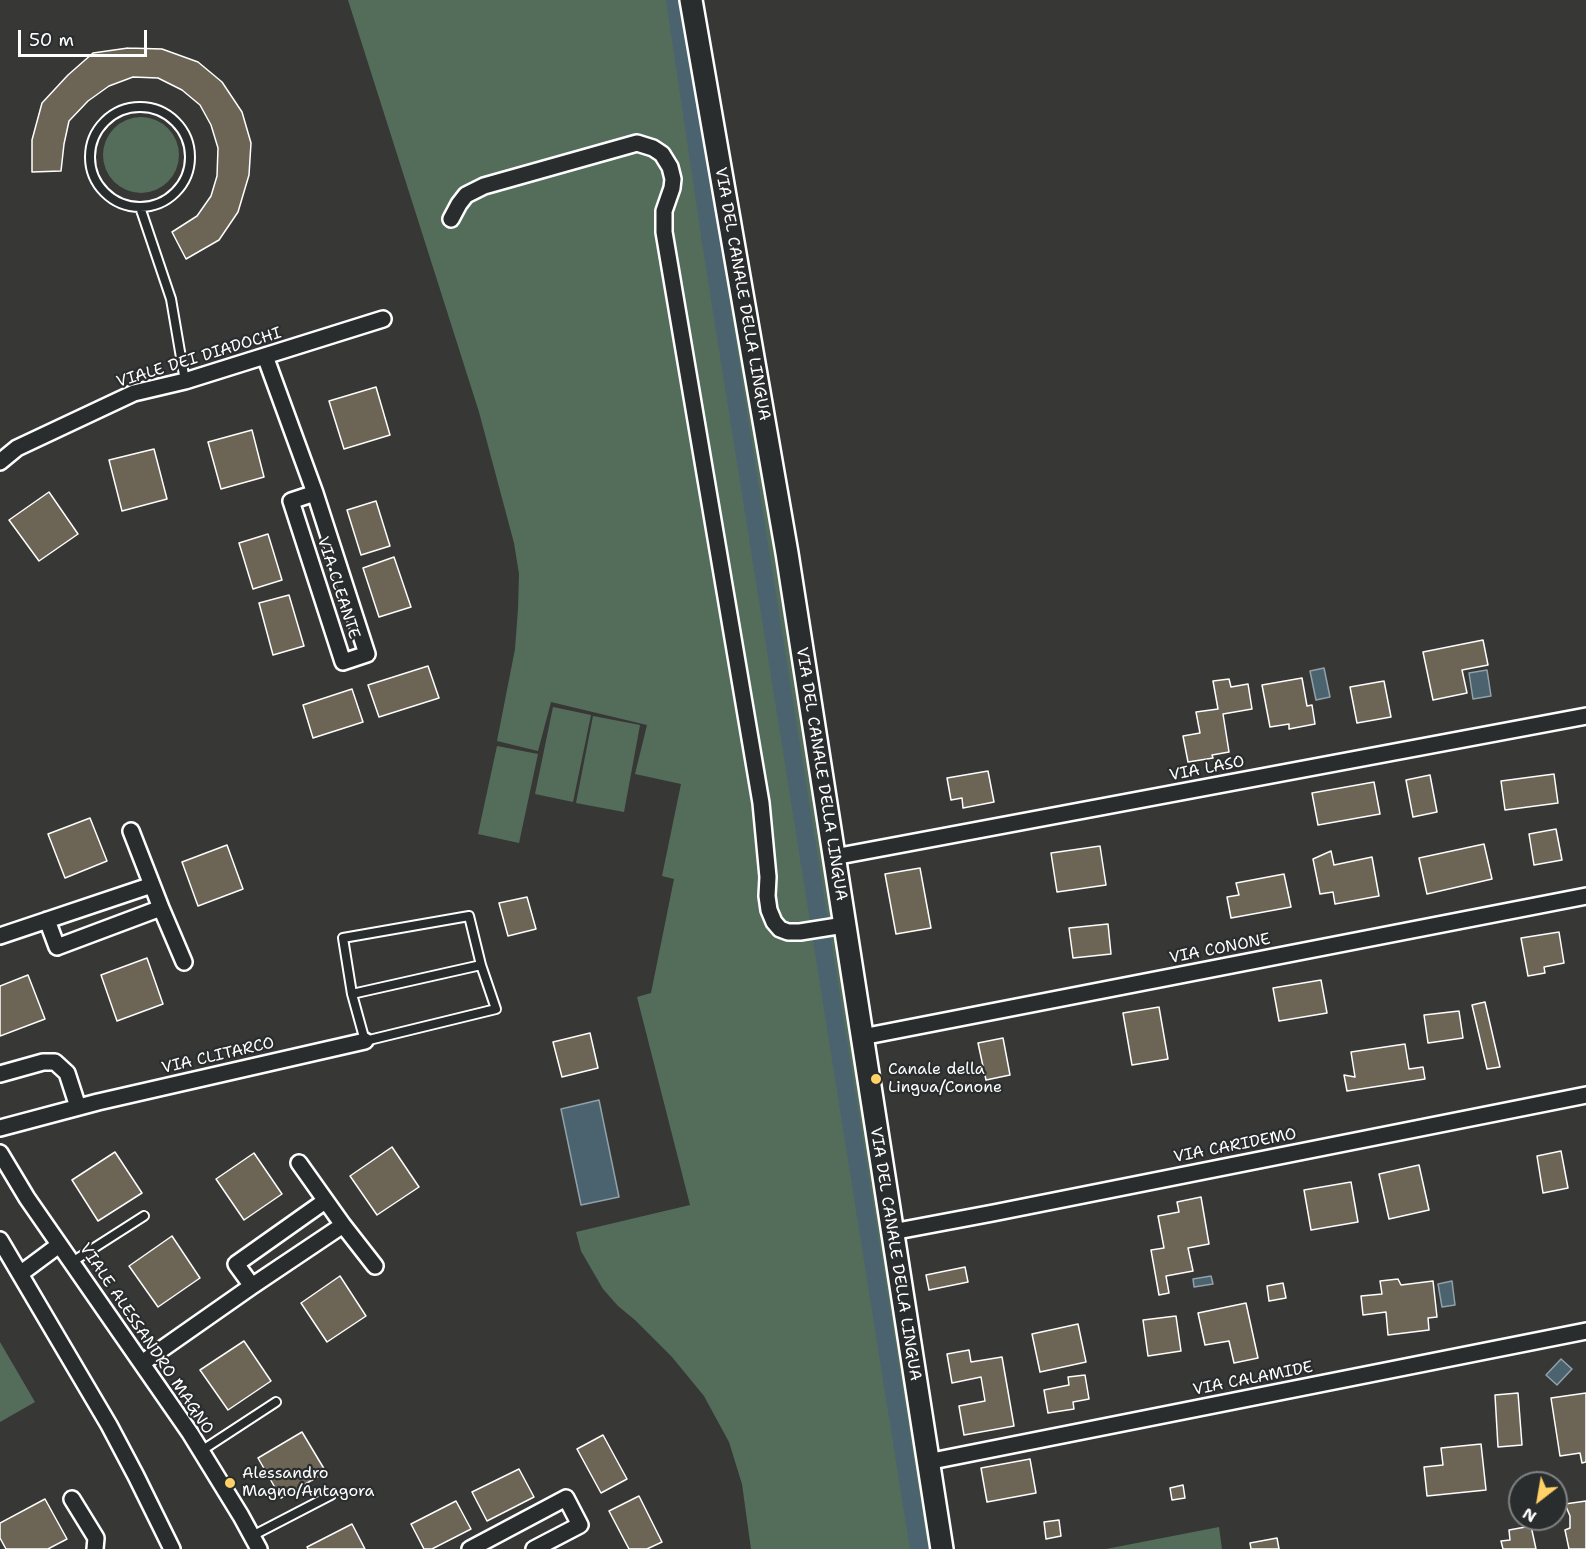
<!DOCTYPE html>
<html>
<head>
<meta charset="utf-8">
<style>
	body { margin:0 }
	#map { position:relative; width:1586px; height:1549px; overflow:hidden; background:#373836; font-family:"Shantell Sans",sans-serif }
	canvas { display:block }
	.north { position:absolute; left:1508px; top:1471px; width:60px; height:60px; box-sizing:border-box; background:#2a2d2e; border:2px solid #7f8182; border-radius:50%; rotate:211deg; font-size:16px; font-weight:700; line-height:24px; text-align:center; color:#fff }
	.north::after { content:''; display:block; margin:auto; width:21px; height:27px; background:#ffd166; clip-path:polygon(50% 0,100% 100%,50% 72%,0 100%) }
	.scale { position:absolute; left:18px; top:30px; width:129px; height:27px; box-sizing:border-box; border:3px solid #fff; border-top:0; padding-left:8px; font-size:18px; line-height:21px; white-space:nowrap; color:#fff; -webkit-text-stroke:4px #2a2d2e; paint-order:stroke }
</style>
</head>
<body>
<div id="map">
<canvas width="1586" height="1549"></canvas>
<div class="north">N</div>
<div class="scale">50 m</div>
</div>
<script>
const ctx = document.querySelector('canvas').getContext('2d');
ctx.lineJoin = 'round';
function fill(path, color) {
  ctx.fillStyle = color;
  ctx.fill(path, 'evenodd');
}
function poly(rows) {
  const path = new Path2D();
  for (const r of rows) {
    if (r.length === 3) {
      path.moveTo(r[0] + r[2], r[1]);
      path.arc(r[0], r[1], r[2], 0, 2 * Math.PI);
      continue;
    }
    path.moveTo(r[0], r[1]);
    for (let i = 2; i < r.length; i += 2) path.lineTo(r[i], r[i + 1]);
  }
  return path;
}
function trace(path, color, width, dash) {
  ctx.strokeStyle = color;
  ctx.lineWidth = width;
  ctx.lineCap = dash ? 'butt' : 'round';
  ctx.setLineDash(dash || []);
  ctx.stroke(path);
}
function label(font, color, halo, rows, align = 'center') {
  ctx.font = font + ' "Shantell Sans",sans-serif';
  ctx.lineWidth = 4.5;
  ctx.setLineDash([]);
  ctx.textBaseline = 'middle';
  ctx.strokeStyle = halo;
  ctx.fillStyle = color;
  for (const [text, x, y, turn = 0] of rows) {
    ctx.save();
    ctx.translate(x, y);
    ctx.rotate((+turn || 0) * Math.PI / 180);
    ctx.textAlign = isNaN(turn) ? turn : align;
    if (halo) ctx.strokeText(text, 0, 0);
    ctx.fillText(text, 0, 0);
    ctx.restore();
  }
}
fill(poly([
	[348,0,684,0,833,916,934,1549,751,1549,742,1484,729,1442,704,1396,672,1357,635,1320,618,1306,603,1289,581,1251,576,1232,690,1205,637,997,651,993,674,879,662,876,681,784,635,774,647,725,551,702,538,751,497,741,515,649,518,609,519,574,514,543,479,412],
	[141,155,38],
	[553,707,591,715,573,802,535,794],
	[593,716,640,725,624,812,576,803],
	[497,746,538,754,519,843,478,834],
	[0,1342,35,1402,0,1422],
	[1219,1527,1222,1549,1106,1549]
]), '#546d5a');
const water = poly([
	[1324,668,1330,697,1316,700,1310,671,1324,668],
	[1487,670,1491,696,1473,699,1469,673,1487,670],
	[599,1100,619,1197,581,1205,561,1109,599,1100],
	[1211,1276,1213,1284,1194,1287,1193,1279,1211,1276],
	[1452,1281,1455,1305,1442,1307,1438,1284,1452,1281],
	[1561,1359,1572,1369,1557,1385,1546,1375,1561,1359]
]);
fill(water, '#4a636f');
trace(water, '#92a1a9', 1.5);
trace(poly([
	[675,0,713,255,919,1549]
]), '#4a636f', 18);
const building = poly([
	[128,48,162,49,198,62,222,82,242,112,251,143,249,175,238,212,219,240,186,259,172,232,197,216,211,196,217,176,218,148,211,125,200,105,182,90,158,78,133,77,109,86,88,101,69,121,64,144,61,171,32,172,32,140,42,103,68,75,93,53,128,48],
	[376,387,390,435,344,449,329,401,376,387],
	[252,430,264,477,221,489,208,442,252,430],
	[154,449,167,499,122,511,109,460,154,449],
	[49,492,78,534,39,561,9,520,49,492],
	[376,501,390,546,361,555,347,510,376,501],
	[268,534,282,580,253,589,239,543,268,534],
	[394,557,411,607,379,617,363,568,394,557],
	[289,595,304,646,273,655,259,603,289,595],
	[1483,640,1488,665,1462,670,1467,693,1433,700,1423,652,1483,640],
	[428,666,439,698,379,717,368,685,428,666],
	[1302,678,1307,706,1312,705,1315,724,1289,729,1289,724,1270,727,1262,685,1302,678],
	[1229,679,1231,687,1248,684,1252,709,1223,714,1229,752,1212,755,1213,758,1188,762,1183,736,1200,733,1196,712,1218,709,1213,681,1229,679],
	[1384,681,1391,717,1357,723,1350,687,1384,681],
	[352,689,363,722,313,738,303,705,352,689],
	[988,771,994,802,963,808,962,798,951,800,947,778,988,771],
	[1554,774,1558,803,1505,810,1501,781,1554,774],
	[1430,775,1437,812,1413,817,1406,780,1430,775],
	[1374,782,1380,814,1318,825,1312,793,1374,782],
	[90,818,107,861,65,878,48,834,90,818],
	[1556,829,1562,860,1534,865,1529,834,1556,829],
	[1484,844,1492,879,1427,894,1419,858,1484,844],
	[227,845,243,889,198,906,182,862,227,845],
	[1100,846,1106,885,1057,892,1051,853,1100,846],
	[1331,851,1334,865,1372,857,1379,896,1335,904,1333,892,1320,894,1313,859,1331,851],
	[920,868,931,928,896,934,885,874,920,868],
	[1284,874,1291,907,1231,918,1227,897,1239,895,1236,883,1284,874],
	[527,897,536,929,508,936,499,903,527,897],
	[1108,924,1111,954,1073,958,1069,928,1108,924],
	[1559,932,1564,963,1544,967,1545,973,1528,976,1521,938,1559,932],
	[147,958,163,1004,117,1021,101,975,147,958],
	[28,975,45,1019,0,1036,0,986,28,975],
	[1321,980,1327,1013,1279,1021,1273,988,1321,980],
	[1485,1002,1500,1067,1487,1069,1472,1005,1485,1002],
	[1159,1007,1168,1059,1132,1065,1123,1013,1159,1007],
	[1459,1011,1463,1038,1428,1043,1424,1015,1459,1011],
	[590,1033,598,1068,562,1077,553,1042,590,1033],
	[1003,1038,1010,1075,986,1080,978,1043,1003,1038],
	[1405,1044,1409,1069,1423,1067,1425,1079,1347,1091,1344,1075,1355,1077,1351,1052,1405,1044],
	[392,1147,419,1187,377,1215,350,1176,392,1147],
	[1561,1151,1568,1188,1543,1193,1537,1156,1561,1151],
	[115,1152,142,1193,98,1221,72,1180,115,1152],
	[254,1153,282,1194,244,1220,216,1179,254,1153],
	[1419,1165,1429,1210,1389,1219,1379,1174,1419,1165],
	[1351,1182,1358,1222,1311,1230,1304,1190,1351,1182],
	[1201,1197,1209,1244,1188,1248,1193,1271,1166,1276,1169,1293,1159,1295,1151,1250,1164,1248,1158,1216,1179,1212,1177,1202,1201,1197],
	[172,1236,200,1278,158,1307,129,1266,172,1236],
	[965,1267,968,1282,929,1290,926,1275,965,1267],
	[340,1276,366,1316,327,1342,301,1303,340,1276],
	[1398,1279,1401,1285,1433,1281,1437,1317,1428,1318,1429,1330,1388,1335,1386,1312,1363,1315,1361,1296,1382,1294,1380,1281,1398,1279],
	[1283,1283,1286,1298,1269,1301,1267,1286,1283,1283],
	[1246,1303,1258,1358,1234,1363,1229,1341,1205,1345,1198,1313,1246,1303],
	[1176,1316,1181,1351,1148,1356,1143,1320,1176,1316],
	[1078,1324,1086,1362,1040,1372,1032,1334,1078,1324],
	[244,1341,271,1381,228,1410,200,1370,244,1341],
	[969,1350,971,1362,1002,1357,1014,1426,964,1435,959,1406,985,1401,981,1377,952,1383,947,1354,969,1350],
	[1085,1375,1089,1399,1073,1402,1074,1409,1048,1413,1044,1390,1069,1385,1068,1377,1085,1375],
	[1518,1393,1522,1445,1498,1447,1495,1395,1518,1393],
	[1586,1393,1586,1462,1582,1463,1580,1453,1560,1456,1551,1398,1586,1393],
	[302,1432,326,1472,281,1498,258,1458,302,1432],
	[603,1435,627,1479,601,1493,577,1449,603,1435],
	[1481,1444,1486,1490,1427,1496,1424,1467,1443,1465,1441,1448,1481,1444],
	[1030,1459,1036,1493,987,1502,981,1468,1030,1459],
	[519,1469,534,1497,487,1521,472,1492,519,1469],
	[1183,1485,1185,1498,1172,1500,1170,1488,1183,1485],
	[639,1496,662,1542,647,1549,629,1549,609,1511,639,1496],
	[45,1499,67,1539,48,1549,6,1549,0,1538,0,1523,45,1499],
	[456,1501,471,1529,432,1549,424,1549,411,1524,456,1501],
	[1586,1501,1586,1549,1569,1549,1565,1530,1570,1528,1570,1516,1565,1504,1586,1501],
	[1059,1520,1061,1536,1046,1539,1044,1522,1059,1520],
	[352,1524,365,1549,308,1549,307,1547,352,1524],
	[1531,1526,1536,1549,1503,1549,1501,1541,1510,1540,1509,1530,1531,1526],
	[1277,1538,1279,1549,1251,1549,1250,1543,1277,1538]
]);
fill(building, '#6c6454');
trace(building, '#fff', 1.5);
const lane = poly([
	[140,157,50],
	[140,207,171,299,185,381],
	[469,916,481,965,496,1009,365,1041,352,994,343,938,469,916],
	[352,994,481,965],
	[72,1262,144,1216],
	[201,1451,276,1402],
	[252,1536,331,1495]
]);
const street = poly([
	[451,219,459,204,466,195,484,186,637,143,653,148,662,154,670,167,673,179,672,188,664,211,664,232,761,803,768,877,767,896,769,910,774,922,780,929,788,932,800,932,844,925],
	[265,356,315,493,367,654,343,662,291,501,315,493],
	[0,462,17,448,134,393,185,381,383,319],
	[131,831,161,908,184,962],
	[834,857,1586,716],
	[47,920,57,947,161,908],
	[0,936,152,885],
	[862,1037,1586,896],
	[0,1074,43,1062,55,1062,67,1073,78,1107],
	[0,1128,98,1102,365,1041],
	[0,1153,27,1198,190,1433,241,1516,259,1549],
	[299,1163,343,1225,375,1266],
	[892,1232,993,1213,1586,1095],
	[0,1240,109,1425,136,1476,172,1549],
	[20,1274,59,1245],
	[252,1286,236,1264,325,1201],
	[142,1363,252,1286,343,1225],
	[927,1462,1586,1331],
	[72,1499,96,1538,95,1549],
	[470,1549,566,1498,580,1525,534,1549]
]);
const secondary = poly([
	[691,0,787,553,942,1549]
]);
trace(lane, '#fff', 12);
trace(street, '#fff', 20);
trace(secondary, '#fff', 26);
trace(lane, '#2a2d2e', 8);
trace(street, '#2a2d2e', 15);
trace(secondary, '#2a2d2e', 21);
for (const [x, y, r, color] of [
	[876,1079,6,"#ffd166"],
	[230,1483,6,"#ffd166"]
]) {
  const dot = new Path2D();
  dot.arc(x, y, r, 0, 2 * Math.PI);
  ctx.fillStyle = color;
  ctx.fill(dot);
  trace(dot, '#2a2d2e', 2);
}
label('16px', '#fff', '#2a2d2e', [
	["VIA DEL CANALE DELLA LINGUA",742,294,80],
	["VIALE DEI DIADOCHI",199,358,-17],
	["VIA CLEANTE",338,588,72],
	["VIA LASO",1207,769,-11],
	["VIA DEL CANALE DELLA LINGUA",821,774,81],
	["VIA CONONE",1220,949,-11],
	["VIA CLITARCO",218,1056,-13],
	["VIA CARIDEMO",1235,1146,-11],
	["VIA DEL CANALE DELLA LINGUA",895,1254,81],
	["VIALE ALESSANDRO MAGNO",146,1339,56],
	["VIA CALAMIDE",1253,1379,-11]
]);
label('16px', '#fff', '#2a2d2e', [
	["Canale della",888,1070],
	["Lingua/Conone",888,1088],
	["Alessandro",242,1474],
	["Magno/Antagora",242,1492]
], 'left');
</script>
</body>
</html>
